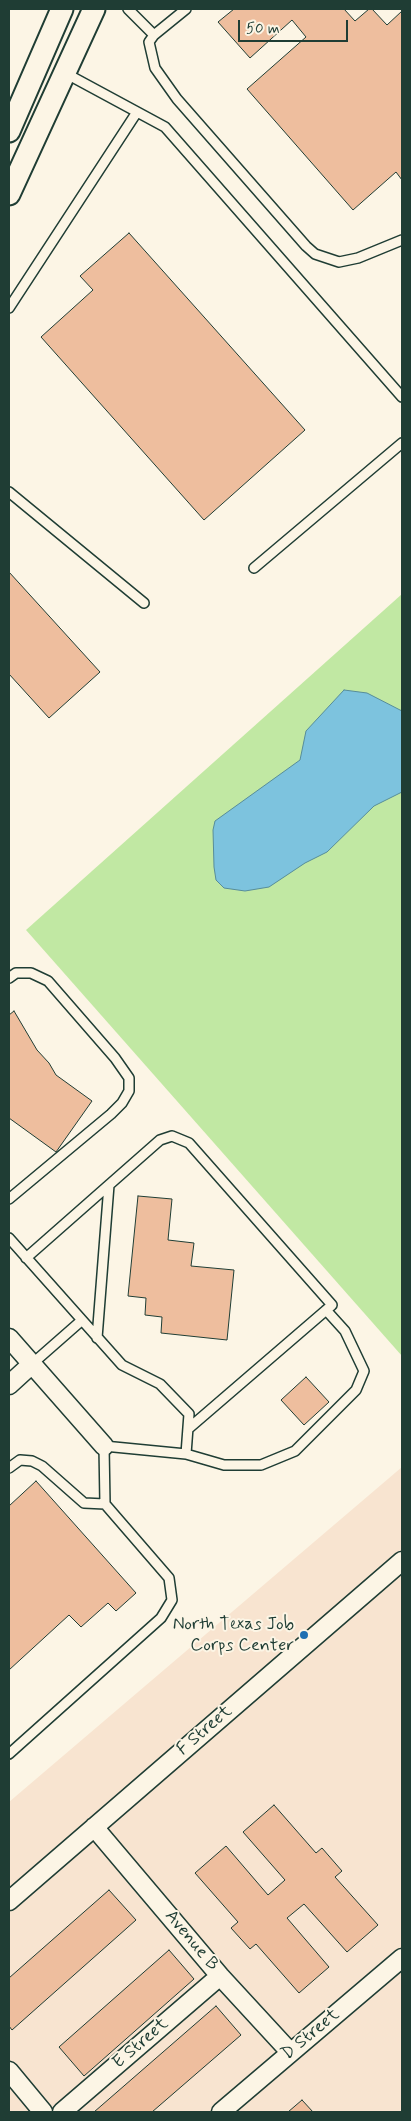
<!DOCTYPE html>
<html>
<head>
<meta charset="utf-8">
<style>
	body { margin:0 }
	#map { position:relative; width:411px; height:2121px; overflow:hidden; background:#fcf5e5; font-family:Mynerve,sans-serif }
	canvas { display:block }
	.frame { position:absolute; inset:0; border:10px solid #1f3d34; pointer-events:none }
	.scale { position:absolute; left:238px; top:20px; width:110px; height:22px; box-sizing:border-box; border:2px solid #1f3d34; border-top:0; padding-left:6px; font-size:15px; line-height:18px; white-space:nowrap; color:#1f3d34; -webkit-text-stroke:4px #fcf5e5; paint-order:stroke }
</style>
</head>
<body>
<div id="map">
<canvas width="411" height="2121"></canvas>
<div class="frame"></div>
<div class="scale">50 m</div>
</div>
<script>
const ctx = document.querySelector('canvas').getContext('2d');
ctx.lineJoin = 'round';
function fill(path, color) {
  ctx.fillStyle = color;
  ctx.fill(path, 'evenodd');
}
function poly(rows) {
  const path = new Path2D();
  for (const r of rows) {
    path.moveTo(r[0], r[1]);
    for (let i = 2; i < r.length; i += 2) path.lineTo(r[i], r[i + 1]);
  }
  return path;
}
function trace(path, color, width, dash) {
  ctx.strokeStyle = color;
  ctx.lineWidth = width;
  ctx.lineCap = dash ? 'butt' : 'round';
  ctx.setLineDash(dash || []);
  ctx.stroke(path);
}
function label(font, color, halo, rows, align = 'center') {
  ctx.font = font + ' Mynerve,sans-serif';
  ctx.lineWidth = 4;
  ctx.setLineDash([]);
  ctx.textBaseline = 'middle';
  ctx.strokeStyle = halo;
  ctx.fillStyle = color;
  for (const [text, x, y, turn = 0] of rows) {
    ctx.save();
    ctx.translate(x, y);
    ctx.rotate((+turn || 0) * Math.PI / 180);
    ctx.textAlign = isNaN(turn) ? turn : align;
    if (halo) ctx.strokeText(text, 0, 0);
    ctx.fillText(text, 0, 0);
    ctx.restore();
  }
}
fill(poly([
	[402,1467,402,2112,9,2112,9,1802]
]), '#f8e4d0');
fill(poly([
	[402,594,402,1356,26,930]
]), '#c1e8a3');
const water = poly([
	[344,690,367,693,402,711,402,792,374,806,327,852,305,863,269,887,245,891,224,888,216,880,214,867,213,830,215,821,300,760,306,731,344,690]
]);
fill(water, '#7dc3de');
trace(water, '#578d9a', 1);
const building = poly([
	[234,9,344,9,355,21,369,9,372,9,387,25,402,11,402,180,396,172,353,210,247,89,306,37,292,20,250,58,218,22,234,9],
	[129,233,305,430,204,520,41,337,93,290,80,276,129,233],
	[9,572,100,672,49,718,9,674,9,572],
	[14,1011,37,1050,49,1063,56,1075,92,1101,56,1152,9,1118,9,1015,14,1011],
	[138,1196,172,1199,168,1240,194,1243,191,1266,234,1270,227,1340,161,1333,162,1317,145,1315,146,1298,128,1296,138,1196],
	[306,1377,329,1402,304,1425,281,1400,306,1377],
	[36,1481,136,1593,116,1611,108,1603,81,1627,69,1615,9,1670,9,1506,36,1481],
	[274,1805,316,1853,322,1848,342,1871,335,1877,378,1925,347,1952,304,1904,287,1918,329,1967,299,1993,256,1944,250,1949,231,1928,238,1922,195,1873,226,1846,268,1895,285,1880,243,1832,274,1805],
	[109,1890,136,1920,12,2030,9,2026,9,1978,109,1890],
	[169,1950,194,1979,84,2076,59,2047,169,1950],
	[216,2006,241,2035,152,2112,94,2112,216,2006],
	[302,2100,313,2112,288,2112,302,2100]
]);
fill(building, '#eebe9e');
trace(building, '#1f3d34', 1);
const service = poly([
	[128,9,154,35],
	[186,9,154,35,149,42,155,68,177,99,306,246,315,254,339,262,358,258,402,240],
	[65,73,165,127,402,397],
	[9,308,137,112],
	[9,492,144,603],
	[254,568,402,443],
	[9,978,16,973,31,973,48,981,115,1058,129,1078,129,1091,122,1103,111,1114,9,1199],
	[9,1238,122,1365,160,1384,189,1414,186,1454,104,1446,105,1504,84,1503,42,1466,32,1461,20,1460,9,1468],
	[26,1258,160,1140,172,1136,189,1143,332,1305,188,1429],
	[97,1338,109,1185],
	[32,1364,81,1321],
	[186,1454,224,1465,261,1465,295,1451,356,1390,364,1371,345,1331,326,1310],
	[9,1754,161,1618,172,1600,169,1578,105,1504]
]);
const minor = poly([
	[9,1338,104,1446],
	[9,1385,32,1364],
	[94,1827,220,1976,290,2052],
	[9,1901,402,1561],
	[9,2071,43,2112],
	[62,2112,220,1976],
	[221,2112,402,1958]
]);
const tertiary = poly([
	[9,131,62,9],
	[9,194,94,9]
]);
trace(service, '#1f3d34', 12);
trace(minor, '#1f3d34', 21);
trace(tertiary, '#1f3d34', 25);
trace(service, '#fcf5e5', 9);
trace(minor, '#fcf5e5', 18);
trace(tertiary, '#fcf5e5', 21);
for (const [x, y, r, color] of [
	[304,1635,5,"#1f6fb2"]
]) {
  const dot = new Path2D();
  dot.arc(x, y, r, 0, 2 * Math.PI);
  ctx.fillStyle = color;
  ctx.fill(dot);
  trace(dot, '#fcf5e5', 2);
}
label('18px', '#1f3d34', '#fcf5e5', [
	["North Texas Job",294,1625],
	["Corps Center",294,1646]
], 'right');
label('18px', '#1f3d34', '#fcf5e5', [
	["F Street",205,1731,-41],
	["Avenue B",191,1941,50],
	["D Street",311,2035,-40],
	["E Street",141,2044,-41]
]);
</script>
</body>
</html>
